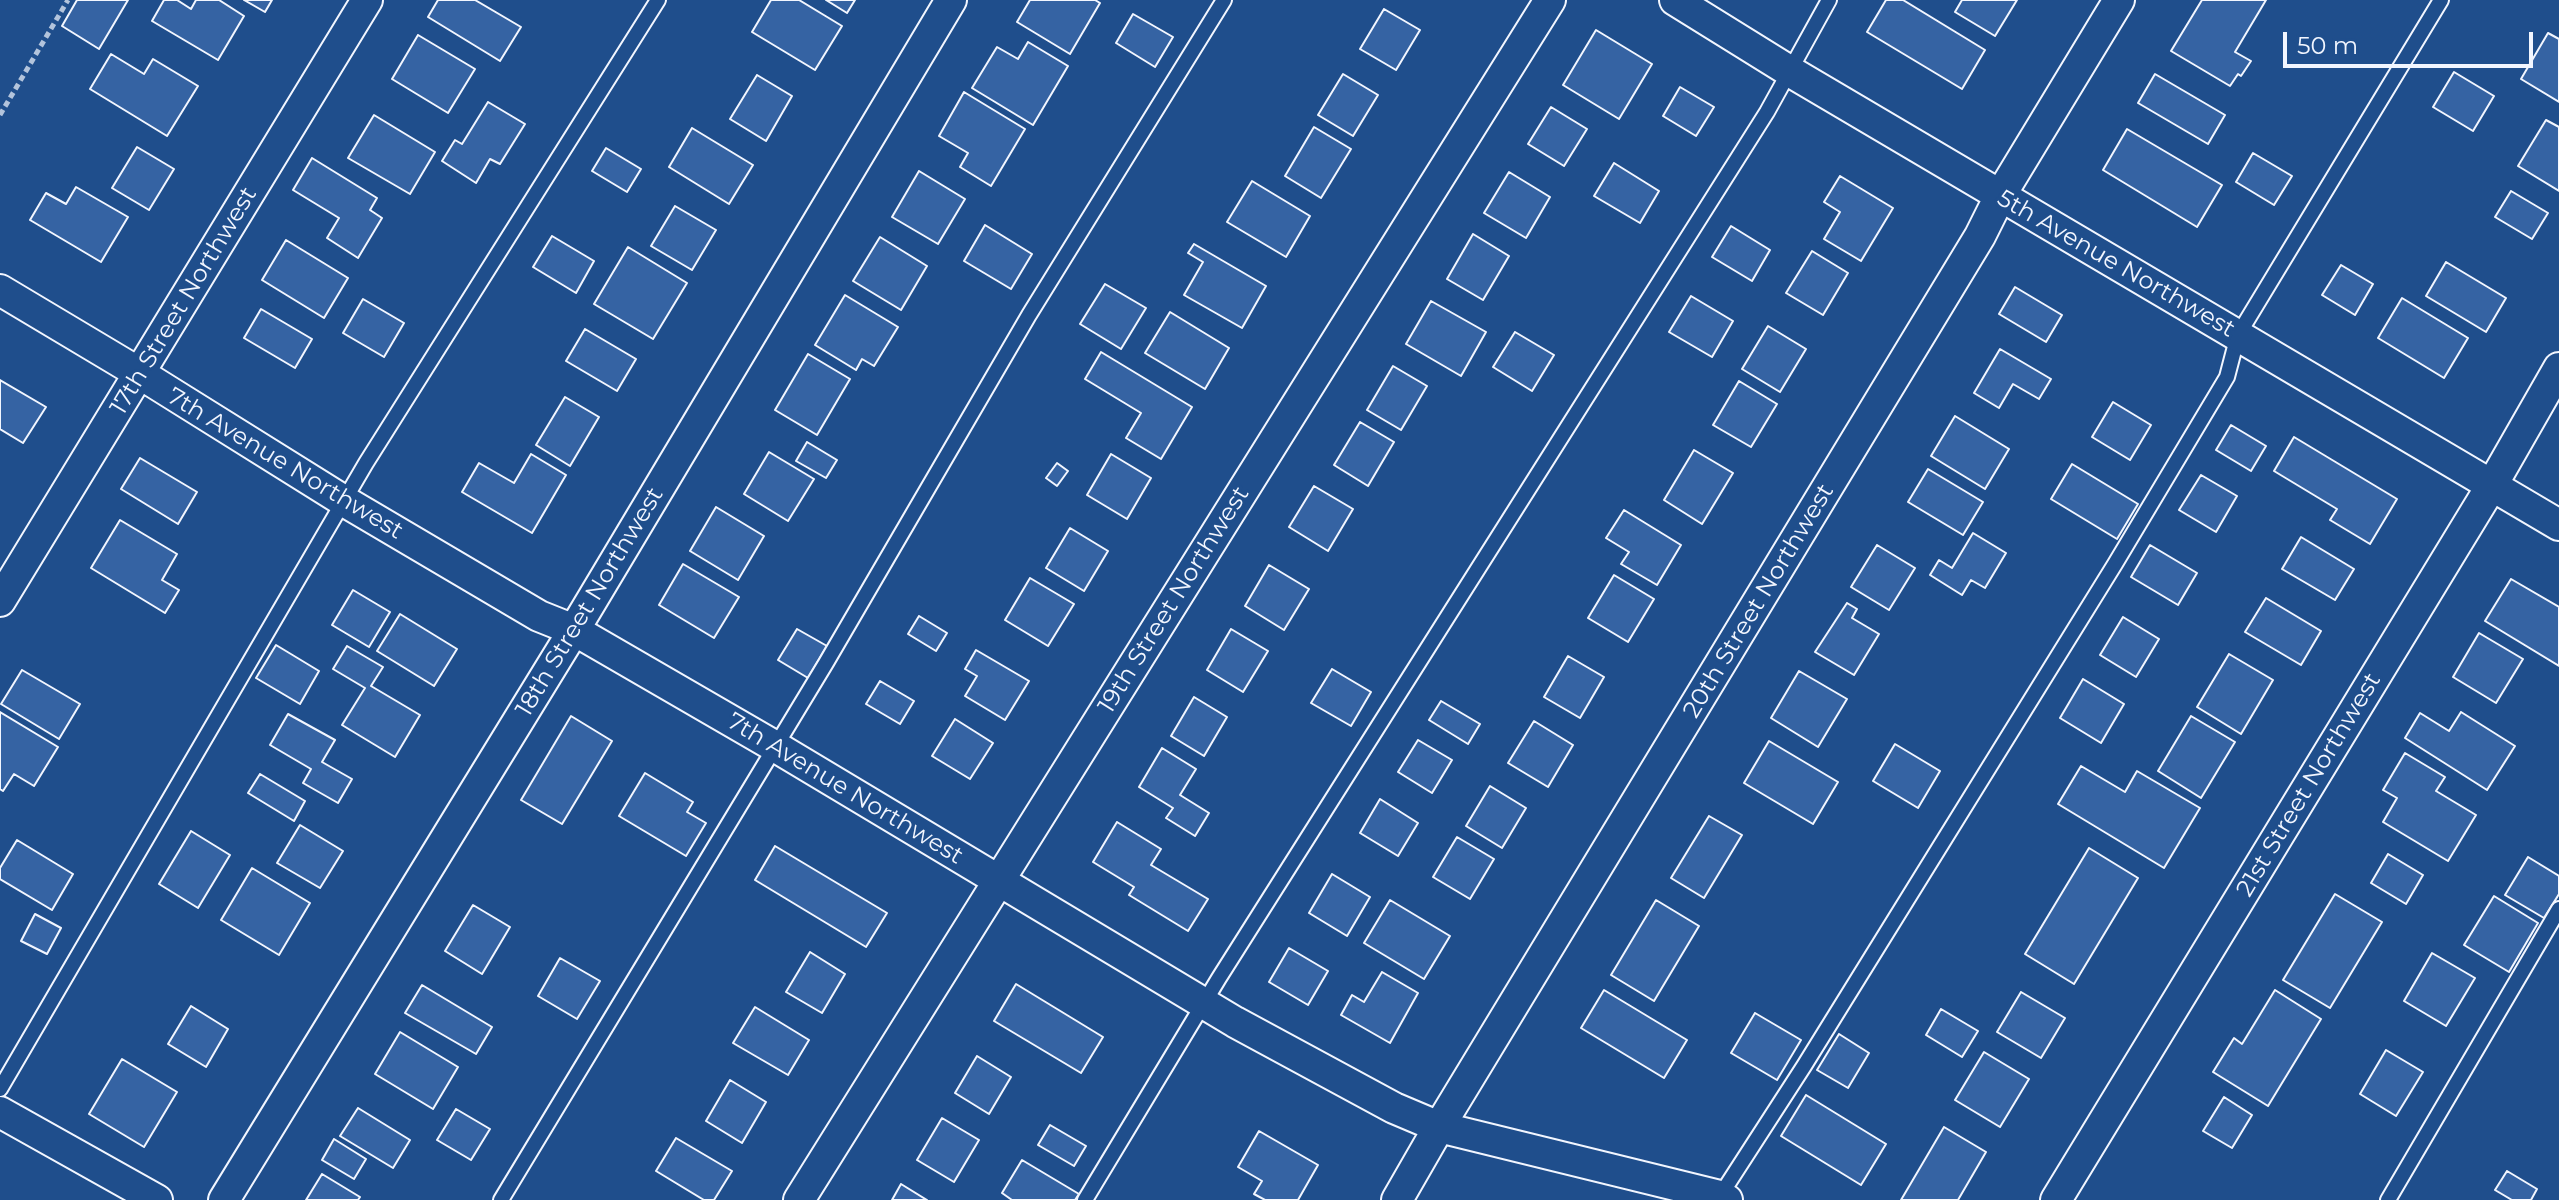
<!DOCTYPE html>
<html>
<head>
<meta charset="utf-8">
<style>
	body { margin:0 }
	#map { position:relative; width:2559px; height:1200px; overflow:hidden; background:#1f4e8c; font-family:Montserrat,sans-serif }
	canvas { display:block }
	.scale { position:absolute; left:2283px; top:32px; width:250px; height:36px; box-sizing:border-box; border:4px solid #f2f6ff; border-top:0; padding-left:10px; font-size:24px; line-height:28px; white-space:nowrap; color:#f2f6ff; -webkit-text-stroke:6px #1f4e8c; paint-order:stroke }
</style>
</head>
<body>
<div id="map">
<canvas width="2559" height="1200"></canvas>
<div class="scale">50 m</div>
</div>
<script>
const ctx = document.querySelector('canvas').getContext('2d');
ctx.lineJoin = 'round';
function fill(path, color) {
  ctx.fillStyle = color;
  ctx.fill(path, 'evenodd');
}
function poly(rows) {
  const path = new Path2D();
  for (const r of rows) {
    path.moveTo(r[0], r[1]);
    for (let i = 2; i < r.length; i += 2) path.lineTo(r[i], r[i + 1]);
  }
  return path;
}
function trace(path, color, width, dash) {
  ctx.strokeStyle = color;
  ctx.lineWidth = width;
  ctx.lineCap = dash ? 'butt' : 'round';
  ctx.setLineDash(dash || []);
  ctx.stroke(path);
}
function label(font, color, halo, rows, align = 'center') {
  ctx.font = font + ' Montserrat,sans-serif';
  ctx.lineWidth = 6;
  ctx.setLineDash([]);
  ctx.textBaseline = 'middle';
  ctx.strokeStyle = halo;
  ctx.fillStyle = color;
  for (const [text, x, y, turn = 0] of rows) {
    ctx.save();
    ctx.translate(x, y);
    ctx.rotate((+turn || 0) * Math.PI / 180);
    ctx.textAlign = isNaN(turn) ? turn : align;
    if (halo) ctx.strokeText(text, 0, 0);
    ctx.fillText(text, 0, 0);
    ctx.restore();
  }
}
const building = poly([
	[77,0,128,0,99,49,62,26,77,0],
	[164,0,177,0,191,9,196,0,219,0,244,16,218,60,152,21,164,0],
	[244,0,272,0,265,12,244,0],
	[438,0,475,0,521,27,500,61,428,17,438,0],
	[771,0,799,0,842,26,815,70,752,32,771,0],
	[826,0,855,0,847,13,826,0],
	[1030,0,1095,0,1100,3,1070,54,1017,22,1030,0],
	[1886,0,1903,0,1985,50,1962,89,1867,32,1886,0],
	[1962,0,2017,0,1995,36,1955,12,1962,0],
	[2202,0,2266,0,2235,52,2251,61,2241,76,2238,74,2230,86,2171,51,2202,0],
	[1384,9,1420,30,1396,70,1360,49,1384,9],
	[1133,14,1173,37,1155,67,1116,43,1133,14],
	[1596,30,1652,64,1619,119,1563,85,1596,30],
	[2548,33,2559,39,2559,102,2521,79,2548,33],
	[418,35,475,69,448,113,392,79,418,35],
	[1028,42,1068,66,1033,125,972,88,997,47,1018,59,1028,42],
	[111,54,144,74,153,59,198,86,167,136,90,89,111,54],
	[2454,72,2494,96,2473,131,2433,107,2454,72],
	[1343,74,1378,95,1353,136,1318,115,1343,74],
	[2155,74,2225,115,2208,144,2138,103,2155,74],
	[757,75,792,96,766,141,730,119,757,75],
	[1680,87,1714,107,1696,136,1663,116,1680,87],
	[964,92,1025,129,991,186,960,167,968,153,939,136,964,92],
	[488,102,525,124,500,164,490,159,476,183,442,161,455,140,462,144,488,102],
	[1551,107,1587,129,1564,166,1528,144,1551,107],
	[374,115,435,152,410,194,348,158,374,115],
	[2546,120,2559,127,2559,191,2518,166,2546,120],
	[1314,127,1351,149,1321,198,1285,176,1314,127],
	[692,128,753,165,729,204,669,167,692,128],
	[2127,129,2222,185,2197,227,2103,170,2127,129],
	[137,147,174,169,149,210,112,188,137,147],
	[606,148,641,169,627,192,592,171,606,148],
	[2253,153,2292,176,2274,205,2236,182,2253,153],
	[312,158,377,198,370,210,382,218,358,258,327,238,339,218,293,190,312,158],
	[1614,163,1659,191,1640,223,1594,196,1614,163],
	[919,171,965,199,938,244,892,217,919,171],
	[1509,172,1550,197,1526,238,1484,213,1509,172],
	[1840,176,1893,208,1861,261,1824,239,1840,212,1824,202,1840,176],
	[1252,181,1310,216,1286,257,1227,222,1252,181],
	[76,187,128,217,101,262,30,220,46,193,66,204,76,187],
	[2511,191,2548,213,2532,239,2495,217,2511,191],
	[675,206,716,230,692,270,651,246,675,206],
	[985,225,1032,254,1011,289,964,261,985,225],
	[1731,226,1770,250,1752,281,1712,257,1731,226],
	[1473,234,1509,256,1483,300,1447,279,1473,234],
	[552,236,594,261,576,293,533,267,552,236],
	[880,237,927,266,901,310,853,281,880,237],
	[286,240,348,278,324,318,262,280,286,240],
	[1194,244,1266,286,1242,328,1184,295,1203,262,1188,253,1194,244],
	[628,247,687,283,653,339,594,304,628,247],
	[1812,251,1848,273,1823,315,1786,293,1812,251],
	[2446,262,2506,298,2486,332,2426,296,2446,262],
	[2341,265,2373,284,2355,315,2322,295,2341,265],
	[1105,284,1146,308,1121,349,1080,324,1105,284],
	[2015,287,2062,315,2046,342,1999,314,2015,287],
	[845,295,898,327,874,366,862,359,856,370,815,345,845,295],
	[1691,296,1733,321,1712,357,1669,332,1691,296],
	[2402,298,2468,338,2444,378,2378,338,2402,298],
	[363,299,404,323,384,357,343,333,363,299],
	[1431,301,1486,332,1461,376,1406,344,1431,301],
	[261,309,312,339,295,368,244,338,261,309],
	[1170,312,1229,348,1205,389,1145,353,1170,312],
	[1768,326,1806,349,1780,392,1742,369,1768,326],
	[585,329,636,359,617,391,566,361,585,329],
	[1515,332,1554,355,1532,391,1493,367,1515,332],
	[2000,349,2051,379,2039,399,2013,384,1999,408,1974,393,2000,349],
	[1101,352,1192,407,1161,459,1126,438,1141,413,1085,379,1101,352],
	[808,354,850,379,817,435,775,410,808,354],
	[1393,366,1427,386,1401,430,1367,410,1393,366],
	[0,380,46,407,23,443,0,429,0,380],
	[1739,381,1777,404,1751,447,1713,425,1739,381],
	[565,397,599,417,570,466,536,445,565,397],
	[2113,402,2151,425,2130,460,2092,437,2113,402],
	[1955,416,2009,449,1985,489,1931,456,1955,416],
	[1360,422,1394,442,1368,486,1334,465,1360,422],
	[2231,425,2266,446,2251,471,2216,450,2231,425],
	[2294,437,2397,499,2370,544,2330,520,2337,509,2274,471,2294,437],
	[807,442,837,460,826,478,796,461,807,442],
	[1694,450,1733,473,1702,524,1664,500,1694,450],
	[769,452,814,479,788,521,744,494,769,452],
	[531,454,566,475,532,533,462,492,479,463,514,483,531,454],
	[1111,454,1151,478,1127,519,1087,495,1111,454],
	[140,458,197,492,178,524,121,489,140,458],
	[1057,463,1068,471,1057,486,1046,478,1057,463],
	[2072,464,2138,504,2117,539,2051,499,2072,464],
	[1928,469,1983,502,1963,535,1908,502,1928,469],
	[2201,475,2237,496,2216,532,2179,510,2201,475],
	[1314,486,1353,509,1328,551,1289,527,1314,486],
	[716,507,764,536,738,580,690,551,716,507],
	[1624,510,1681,545,1657,585,1621,564,1629,552,1606,538,1624,510],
	[120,520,177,554,162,580,179,590,165,613,91,568,120,520],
	[1070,528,1108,551,1084,591,1046,568,1070,528],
	[1973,533,2006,553,1985,588,1971,580,1962,595,1930,575,1939,560,1952,568,1973,533],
	[2301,537,2354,569,2335,600,2282,569,2301,537],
	[1877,545,1915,568,1889,610,1851,587,1877,545],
	[2150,545,2197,573,2178,605,2131,577,2150,545],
	[683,564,739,597,714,638,659,605,683,564],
	[1269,565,1309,589,1284,630,1245,606,1269,565],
	[1614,575,1654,599,1628,642,1588,618,1614,575],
	[1030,578,1074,604,1048,646,1005,620,1030,578],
	[2511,579,2559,607,2559,666,2485,621,2511,579],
	[353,590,390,612,369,647,332,625,353,590],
	[2266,598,2321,631,2301,665,2245,632,2266,598],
	[1847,603,1857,609,1852,618,1879,634,1854,675,1815,652,1847,603],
	[400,614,457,649,434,686,377,651,400,614],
	[919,616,947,633,936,651,908,634,919,616],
	[2123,617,2159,639,2136,677,2100,655,2123,617],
	[797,629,827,646,808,678,778,660,797,629],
	[1231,629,1268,651,1243,692,1207,670,1231,629],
	[2479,633,2523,659,2496,703,2453,677,2479,633],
	[276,645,319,671,300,704,256,678,276,645],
	[347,646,383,667,371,686,420,715,395,757,342,725,365,688,333,669,347,646],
	[976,650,1029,681,1005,720,965,696,977,676,965,669,976,650],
	[2229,654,2273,680,2241,734,2197,707,2229,654],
	[1568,656,1604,677,1580,718,1544,697,1568,656],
	[1332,669,1371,692,1351,726,1311,703,1332,669],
	[22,670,80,704,59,739,1,704,22,670],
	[1799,671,1847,699,1818,747,1771,718,1799,671],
	[2083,679,2124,704,2101,743,2060,718,2083,679],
	[880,681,914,701,900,724,866,704,880,681],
	[1194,697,1227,717,1204,756,1171,736,1194,697],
	[1441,701,1480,724,1468,744,1429,720,1441,701],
	[0,712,58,747,34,786,14,774,3,791,0,789,0,712],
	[2461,712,2515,746,2487,790,2405,738,2420,713,2449,731,2461,712],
	[288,714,335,740,322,762,352,779,338,803,303,783,311,769,270,745,288,714],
	[571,716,612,741,562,824,521,800,571,716],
	[2191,716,2235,742,2201,798,2158,771,2191,716],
	[955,719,993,743,970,779,932,756,955,719],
	[1534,721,1573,745,1548,787,1508,763,1534,721],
	[1418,740,1452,760,1432,793,1398,772,1418,740],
	[1769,741,1838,782,1813,824,1744,783,1769,741],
	[1895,744,1940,771,1918,808,1873,781,1895,744],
	[1162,748,1196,769,1180,795,1209,813,1195,836,1166,818,1173,808,1139,787,1162,748],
	[2405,753,2445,777,2436,791,2476,815,2448,861,2383,822,2397,798,2383,790,2405,753],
	[2081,766,2125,792,2137,771,2200,808,2164,868,2058,804,2081,766],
	[645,773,693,802,687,812,706,823,686,856,619,816,645,773],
	[260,774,305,801,294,821,248,793,260,774],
	[1490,786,1526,808,1502,848,1466,826,1490,786],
	[1380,799,1418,823,1398,856,1360,833,1380,799],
	[1709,816,1742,835,1704,898,1671,878,1709,816],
	[1117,822,1161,849,1151,865,1208,899,1188,931,1129,895,1134,887,1093,862,1117,822],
	[300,825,343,851,320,888,277,863,300,825],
	[191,831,230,855,198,908,159,884,191,831],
	[1457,837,1494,859,1470,899,1433,877,1457,837],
	[17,840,73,874,52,910,0,879,0,868,17,840],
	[775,846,887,913,866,947,755,880,775,846],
	[2089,848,2138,878,2074,984,2025,954,2089,848],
	[2388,854,2423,875,2406,904,2371,883,2388,854],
	[2528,857,2559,876,2559,894,2544,918,2505,895,2528,857],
	[252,868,310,903,279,955,221,920,252,868],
	[1332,874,1370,897,1347,936,1309,913,1332,874],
	[2335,894,2382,922,2330,1008,2283,980,2335,894],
	[2494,896,2538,923,2509,972,2464,945,2494,896],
	[1390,900,1450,936,1424,979,1364,943,1390,900],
	[1656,900,1699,926,1654,1001,1611,975,1656,900],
	[473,905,510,927,482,974,445,951,473,905],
	[35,914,61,928,47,954,21,941,35,914],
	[1289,948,1328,971,1308,1005,1269,982,1289,948],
	[810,952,845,974,822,1013,786,992,810,952],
	[2432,953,2475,978,2446,1026,2404,1001,2432,953],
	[560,958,600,981,577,1019,538,996,560,958],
	[1382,972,1418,993,1390,1043,1341,1015,1352,995,1364,1002,1382,972],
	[1016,984,1103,1037,1081,1073,994,1021,1016,984],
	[422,985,492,1027,476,1054,405,1013,422,985],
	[1604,990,1687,1040,1664,1078,1581,1028,1604,990],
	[2275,990,2321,1019,2268,1106,2213,1072,2234,1038,2242,1044,2275,990],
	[2021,992,2065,1018,2041,1058,1997,1032,2021,992],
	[191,1006,228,1029,206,1067,168,1044,191,1006],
	[755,1007,809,1040,788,1075,733,1043,755,1007],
	[1941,1009,1978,1031,1962,1057,1926,1035,1941,1009],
	[1755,1013,1801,1040,1777,1080,1731,1053,1755,1013],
	[400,1032,458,1067,433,1109,375,1074,400,1032],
	[1839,1034,1869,1053,1848,1088,1817,1070,1839,1034],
	[2386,1050,2423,1072,2396,1116,2360,1094,2386,1050],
	[1984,1052,2029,1079,2000,1127,1955,1100,1984,1052],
	[977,1056,1011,1077,989,1114,955,1093,977,1056],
	[122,1059,177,1092,144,1147,89,1114,122,1059],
	[730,1080,766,1102,742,1143,706,1121,730,1080],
	[1806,1095,1886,1144,1861,1185,1781,1136,1806,1095],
	[2224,1097,2252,1115,2232,1148,2203,1131,2224,1097],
	[358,1108,410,1140,393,1168,340,1136,358,1108],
	[456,1109,490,1129,471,1160,437,1140,456,1109],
	[942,1118,979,1140,954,1182,917,1160,942,1118],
	[1050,1125,1086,1146,1074,1166,1038,1145,1050,1125],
	[1944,1127,1986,1152,1958,1200,1901,1200,1944,1127],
	[1259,1131,1318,1165,1298,1200,1265,1200,1254,1194,1262,1181,1238,1167,1259,1131],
	[676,1138,732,1171,714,1200,704,1200,656,1171,676,1138],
	[334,1139,366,1159,354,1179,322,1160,334,1139],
	[1022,1160,1079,1194,1075,1200,1012,1200,1002,1193,1022,1160],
	[2507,1171,2537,1189,2531,1200,2512,1200,2495,1190,2507,1171],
	[322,1174,360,1197,358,1200,306,1200,322,1174],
	[901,1184,927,1200,892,1200,901,1184]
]);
fill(building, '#3563a3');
trace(building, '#f2f6ff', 2);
const lane = poly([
	[0,1089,366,463,658,0],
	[1720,1196,1804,1066,2115,564,2227,377,2238,335,2441,0],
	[501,1200,826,663,1029,315,1224,0],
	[1085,1200,1219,978,1767,112,1829,0],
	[2388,1200,2559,909]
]);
const street = poly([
	[1675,0,1791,72,2559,525],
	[0,290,139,373,344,501,539,616,574,630,776,747,1235,1022,1394,1108,1439,1127,1720,1196,1727,1200],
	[0,601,367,0],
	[0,1112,157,1200],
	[224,1200,574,630,951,0],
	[799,1200,1550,0],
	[1397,1200,1439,1127,1980,236,2000,196,2119,0],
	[2056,1200,2492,485,2559,368]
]);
trace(lane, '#f2f6ff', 18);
trace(street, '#f2f6ff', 34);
trace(poly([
	[0,115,68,0]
]), '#b3c4dc', 5, [6, 4]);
trace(lane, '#1f4e8c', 14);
trace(street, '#1f4e8c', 30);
label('24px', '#f2f6ff', '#1f4e8c', [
	["5th Avenue Northwest",2116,264,30],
	["17th Street Northwest",184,301,-59],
	["7th Avenue Northwest",285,464,31],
	["19th Street Northwest",1174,600,-58],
	["20th Street Northwest",1759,601,-59],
	["18th Street Northwest",590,602,-59],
	["21st Street Northwest",2309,785,-59],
	["7th Avenue Northwest",845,789,31]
]);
</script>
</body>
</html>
